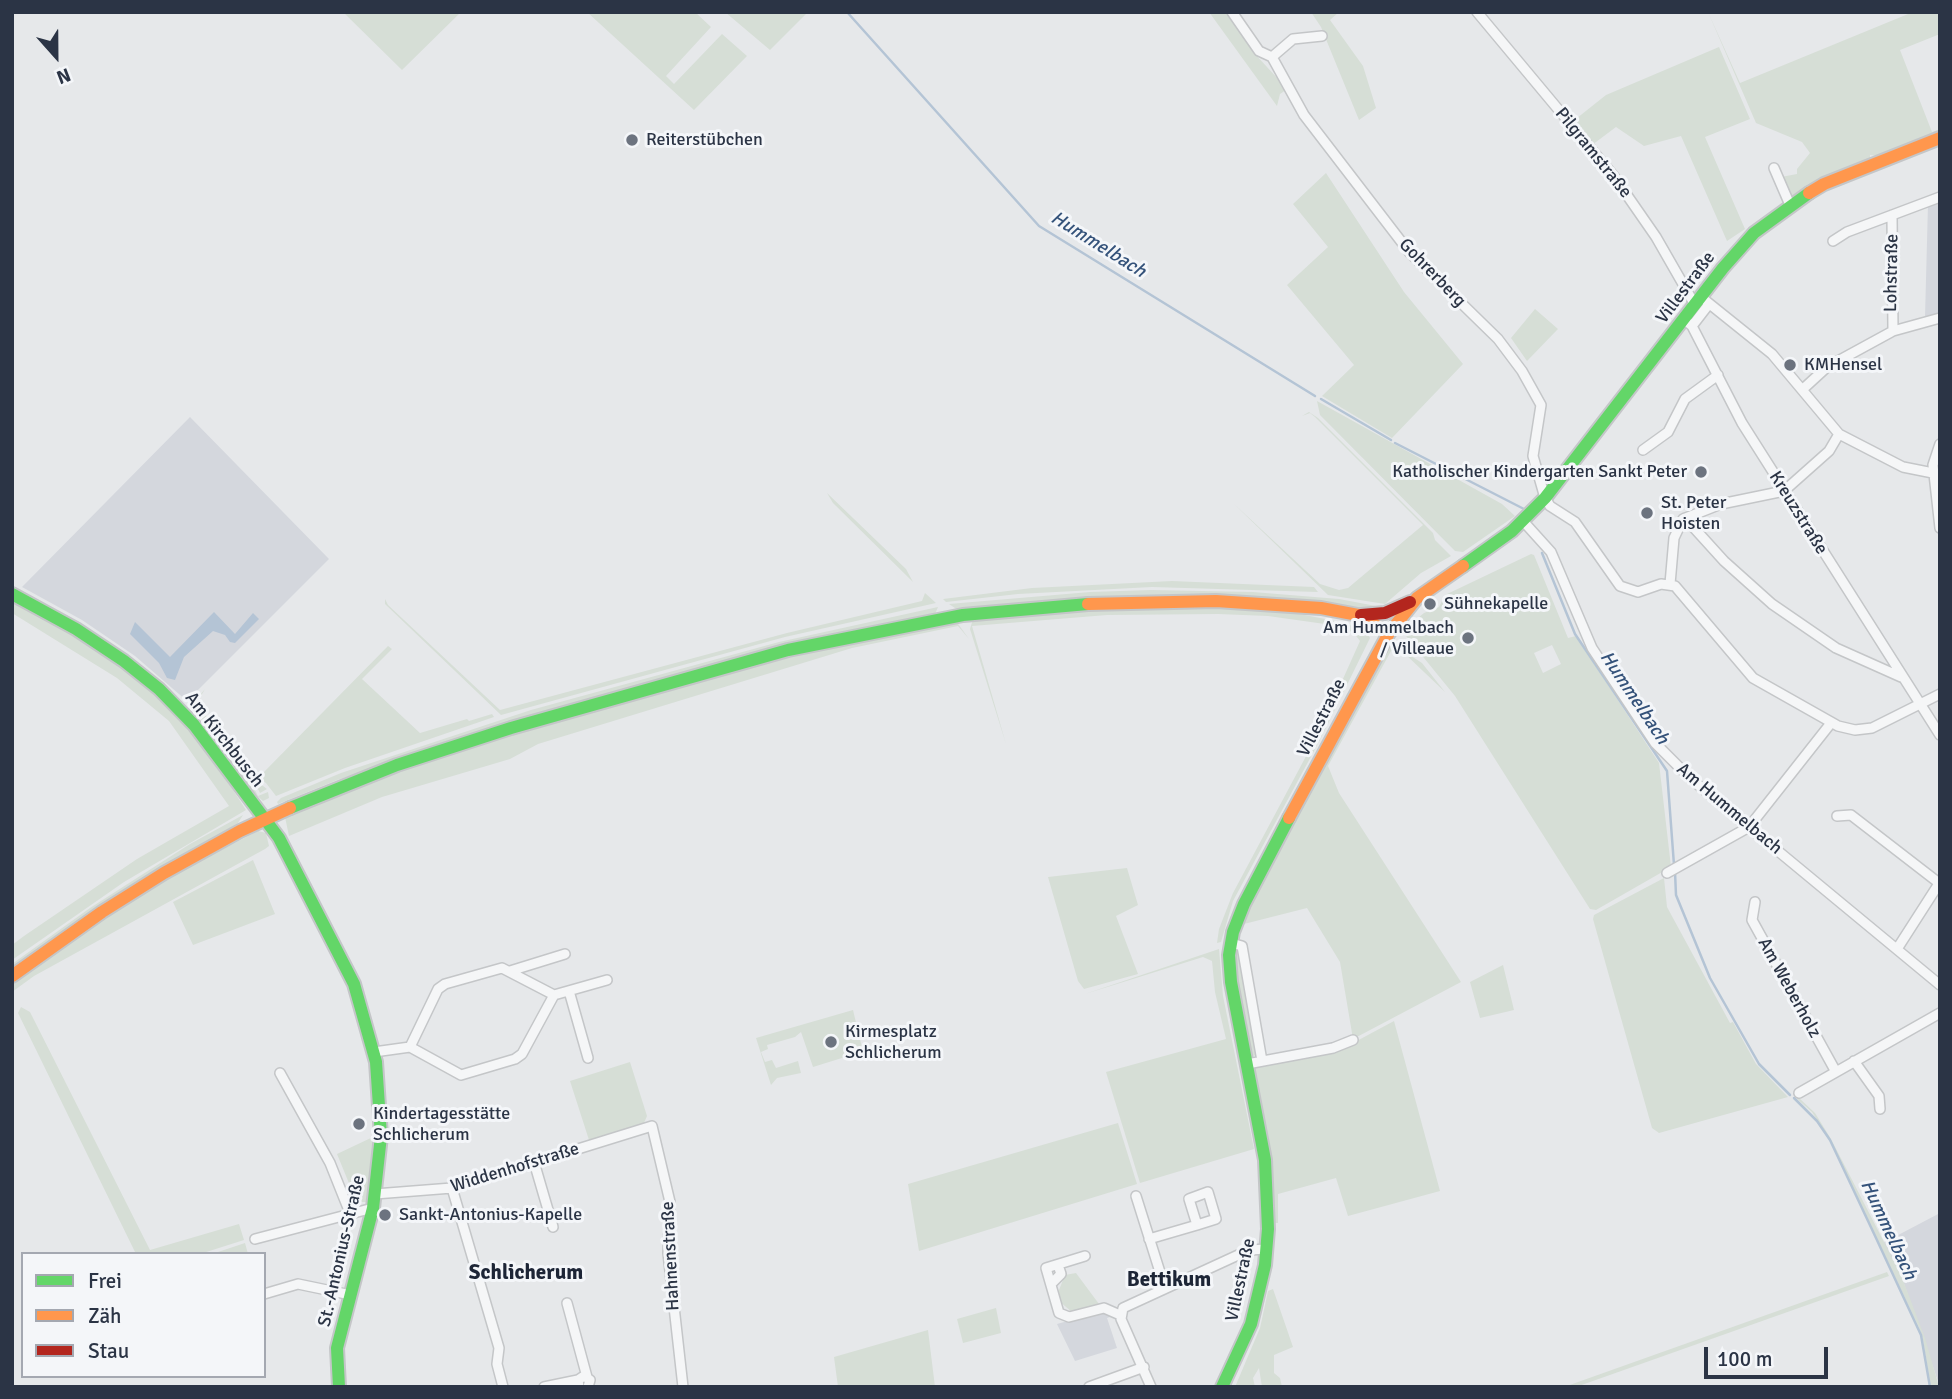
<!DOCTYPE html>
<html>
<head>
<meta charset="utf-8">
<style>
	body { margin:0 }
	#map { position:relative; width:1952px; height:1399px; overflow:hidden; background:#e6e8ea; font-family:Signika,sans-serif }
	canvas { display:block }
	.frame { position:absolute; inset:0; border:14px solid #2b3445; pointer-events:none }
	.legend { position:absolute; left:21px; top:1252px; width:245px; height:126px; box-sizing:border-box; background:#f4f6f9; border:2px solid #a4a8b1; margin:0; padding:9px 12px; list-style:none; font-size:21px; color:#2b3445 }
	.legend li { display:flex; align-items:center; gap:14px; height:35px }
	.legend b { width:35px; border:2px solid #a4a8b1 }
	.north { position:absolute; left:21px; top:21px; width:70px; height:70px; -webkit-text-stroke:5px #f4f6f9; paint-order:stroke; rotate:159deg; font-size:19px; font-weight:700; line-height:28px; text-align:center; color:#2b3445 }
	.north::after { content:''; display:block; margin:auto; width:24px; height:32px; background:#2b3445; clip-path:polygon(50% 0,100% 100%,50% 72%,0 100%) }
	.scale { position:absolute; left:1704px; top:1347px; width:124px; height:32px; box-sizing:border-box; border:4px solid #2b3445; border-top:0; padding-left:9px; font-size:21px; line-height:24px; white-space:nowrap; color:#2b3445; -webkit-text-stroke:5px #f4f6f9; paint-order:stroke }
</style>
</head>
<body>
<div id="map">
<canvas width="1952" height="1399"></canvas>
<div class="frame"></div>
<ul class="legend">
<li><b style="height:9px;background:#63d668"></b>Frei</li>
<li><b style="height:9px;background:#ff974d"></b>Zäh</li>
<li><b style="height:9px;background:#b3261e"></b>Stau</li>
</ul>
<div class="north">N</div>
<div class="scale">100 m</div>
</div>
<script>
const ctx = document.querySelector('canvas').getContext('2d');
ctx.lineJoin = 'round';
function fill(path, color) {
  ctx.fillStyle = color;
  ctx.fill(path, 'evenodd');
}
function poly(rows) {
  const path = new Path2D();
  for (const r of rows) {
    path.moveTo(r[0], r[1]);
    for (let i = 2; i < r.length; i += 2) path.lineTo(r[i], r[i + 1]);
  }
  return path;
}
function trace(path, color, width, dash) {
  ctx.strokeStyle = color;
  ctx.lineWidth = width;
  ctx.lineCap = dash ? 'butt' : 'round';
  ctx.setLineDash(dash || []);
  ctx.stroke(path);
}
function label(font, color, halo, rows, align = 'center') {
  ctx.font = font + ' Signika,sans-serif';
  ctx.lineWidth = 6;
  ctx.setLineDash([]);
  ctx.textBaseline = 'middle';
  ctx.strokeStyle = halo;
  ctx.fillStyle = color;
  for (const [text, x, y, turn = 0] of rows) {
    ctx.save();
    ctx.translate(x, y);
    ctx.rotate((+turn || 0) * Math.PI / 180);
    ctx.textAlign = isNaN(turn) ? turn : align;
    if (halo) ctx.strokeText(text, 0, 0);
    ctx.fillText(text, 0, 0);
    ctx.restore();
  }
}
fill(poly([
	[1940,200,1940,314,1925,317,1928,204],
	[190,417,329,559,187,701,135,656,82,620,22,587],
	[1940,1213,1940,1387,1901,1275,1883,1243],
	[1104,1311,1110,1317,1107,1318,1117,1348,1075,1361,1057,1324]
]), '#d4d7dd');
fill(poly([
	[343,12,461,12,402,70],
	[587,12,695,12,711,27,666,76,674,84,722,34,747,56,694,110],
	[725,12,808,12,770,50],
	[1209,12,1227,12,1255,54,1279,80,1286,90,1280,94,1277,106],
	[1311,12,1339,12,1330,20,1363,66,1376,108,1359,120,1321,27],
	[1708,12,1740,83,1913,12,1940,12,1940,34,1900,50,1932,132,1940,129,1940,133,1878,156,1870,155,1870,160,1790,199,1781,177,1797,174,1797,169,1810,153,1802,142,1756,123],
	[1719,47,1750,119,1705,137,1745,229,1727,241,1681,136,1644,146,1616,127,1592,145,1572,122,1606,95],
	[1326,173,1404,292,1463,364,1392,438,1322,396,1354,365,1287,285,1328,247,1293,204],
	[1535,309,1558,329,1527,361,1511,338],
	[1317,401,1502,504,1515,516,1463,552,1455,551,1320,415],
	[1309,412,1318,418,1433,533,1435,540,1451,556,1421,573,1385,604,1328,595,1233,503,1320,584,1339,590,1348,588,1423,525,1315,417,1310,413,1302,416],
	[827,493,906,569,913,582,833,503],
	[1531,554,1534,555,1568,638,1576,636,1659,763,1671,867,1596,910,1590,909,1455,696,1402,631,1424,613,1439,607,1445,595],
	[1552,645,1561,664,1543,673,1534,653],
	[1172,581,1314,587,1318,592,1152,587,1018,594,946,602,943,599,1032,588],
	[1151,590,1253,592,1339,599,1381,607,1372,611,1295,600,1185,595,1086,597,958,610,949,604,1090,592],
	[925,593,936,603,785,637,501,715,385,604,385,599,388,605,500,710,787,633,922,601],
	[12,599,85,640,148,686,198,736,246,810,124,882,12,960,12,945,24,936,137,859,229,806,169,721,117,678,12,613],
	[938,607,935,614,767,650,590,699,337,780,278,804,277,802,281,798,341,773,531,710,779,642],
	[1114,607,1233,607,1285,611,1345,623,1366,632,1370,638,1321,738,1233,901,1221,942,1217,943,1219,929,1233,893,1320,730,1360,641,1353,632,1332,625,1268,616,1218,614,1107,615,972,626,1006,744,970,629,973,619],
	[956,621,969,639,958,626,852,648,538,744,510,759,382,797,289,836,285,817,374,779,484,742,742,667,827,646],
	[1394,645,1422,663,1445,692,1403,652,1391,651,1328,766,1339,793,1461,982,1353,1039,1340,962,1307,908,1240,925,1385,651],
	[388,646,392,649,362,679,420,733,467,719,469,721,492,714,494,717,345,768,276,796,266,783,235,761,193,709,195,701,205,689,196,704,241,759,262,774],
	[193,714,231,761,267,789,260,793,257,787,254,788,258,796,268,792,269,798,263,801,245,785],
	[243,815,238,823,109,902,12,970,12,964,90,908,190,844],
	[258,831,266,833,269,846,265,849,34,976,12,992,12,984,86,929,161,881],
	[253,860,275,914,193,945,173,902],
	[1127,868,1138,905,1116,916,1138,974,1084,989,1078,981,1048,877],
	[1664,878,1667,907,1730,1023,1733,1022,1756,1064,1788,1097,1659,1133,1652,1128,1593,919,1594,915],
	[1235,948,1240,950,1258,1053,1254,1056,1251,1055,1236,989],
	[1219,949,1223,996,1254,1149,1140,1183,1106,1072,1226,1039,1215,992,1212,961,1203,957,1085,994],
	[1503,965,1514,1010,1480,1018,1470,982],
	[21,1007,30,1012,150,1250,239,1224,244,1240,200,1254,136,1254,18,1013],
	[853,1010,864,1056,858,1053,813,1067,801,1032,795,1037,767,1045,768,1049,761,1052,765,1062,772,1060,776,1068,798,1061,801,1073,777,1078,771,1085,756,1038],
	[1394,1021,1440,1191,1348,1216,1336,1178,1278,1194,1278,1223,1273,1223,1273,1172,1254,1066,1340,1050],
	[630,1062,647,1116,644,1123,589,1140,570,1081],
	[1798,1097,1815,1113,1831,1139,1901,1275,1925,1338,1939,1387,1931,1387,1922,1334,1830,1140,1812,1112,1796,1098],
	[1118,1123,1137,1184,919,1251,908,1184],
	[375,1136,367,1202,354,1202,348,1195,353,1193,337,1154],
	[245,1243,248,1254,212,1254],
	[1887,1272,1889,1276,1576,1387,1564,1387],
	[1076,1273,1099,1304,1072,1312,1059,1301,1057,1295,1065,1275],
	[1273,1289,1293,1347,1274,1355,1274,1373,1280,1378,1282,1387,1262,1387,1259,1368,1253,1378,1255,1387,1235,1387,1260,1328,1268,1291],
	[996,1308,1001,1333,963,1343,957,1319],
	[928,1330,935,1387,838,1387,834,1357]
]), '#d6ded6');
fill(poly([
	[214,612,235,634,253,613,259,619,235,643,230,642,225,635,213,631,184,657,175,680,167,678,159,663,130,634,135,622,170,657]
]), '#b4c4d5');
trace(poly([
	[847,12,1039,226,1315,396],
	[1321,399,1391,440],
	[1395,443,1524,509],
	[1542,553,1575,634,1667,771,1674,865],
	[1675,872,1676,895,1710,978,1759,1064,1790,1095],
	[1794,1098,1817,1121,1830,1140,1876,1238,1921,1335,1930,1387]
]), '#b4c4d5', 2.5);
const street = poly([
	[1232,12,1259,51,1272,57,1304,115,1410,253,1498,339,1522,371,1541,405,1533,456,1545,498,1550,506,1575,522,1620,586,1638,592,1661,584,1675,586,1753,678,1838,726,1855,730,1872,728,1940,694],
	[1477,12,1613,175,1656,237,1695,305],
	[1272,57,1293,39,1322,36],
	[1774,168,1790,205],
	[1892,215,1893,331],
	[1833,241,1847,232,1940,197],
	[1701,297,1772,354,1839,434,1903,467,1933,473],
	[1684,319,1692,326,1742,423,1940,735],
	[1692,326,1709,304],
	[1803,389,1827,367,1893,331,1940,318],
	[1940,444,1933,465,1940,528],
	[1643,450,1668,432,1685,399,1718,375],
	[1685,518,1724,561,1772,604,1836,648,1901,677],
	[1523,521,1551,552,1592,648,1655,743,1691,779,1940,985],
	[1670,584,1674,538,1683,519,1721,504,1784,491,1829,451,1839,434],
	[1837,816,1851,815,1939,883],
	[1667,873,1749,827,1831,723],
	[1755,902,1752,920,1836,1072],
	[1231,943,1242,946,1262,1061],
	[1897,949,1940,882],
	[510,971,565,954],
	[569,991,588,1058],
	[410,1047,438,989,445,984,502,968,554,995],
	[374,1052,410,1047,461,1075,515,1059,522,1054,554,995,607,980],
	[1854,1061,1879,1096,1880,1109],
	[1247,1064,1333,1048,1353,1040],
	[280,1073,330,1163,350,1213],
	[1799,1093,1940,1013],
	[534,1162,553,1227],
	[452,1188,499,1348,497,1364,503,1387],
	[375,1194,452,1188,652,1126,670,1202,668,1253,683,1387],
	[1136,1196,1165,1288],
	[255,1239,373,1208],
	[1149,1239,1197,1225,1189,1199,1208,1192,1216,1219,1197,1225],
	[1085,1256,1046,1268,1059,1313,1069,1317,1104,1308,1120,1315],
	[1051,1284,1061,1274,1058,1265],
	[264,1294,298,1284,351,1295],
	[567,1303,587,1377],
	[544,1387,578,1380],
	[579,1387,578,1380,584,1376,590,1380,588,1387],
	[1089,1387,1144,1367],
	[1151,1387,1121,1319,1123,1308,1249,1250,1267,1249]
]);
const fast = poly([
	[1463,566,1512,531,1545,498,1723,268,1754,233,1809,193],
	[12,594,76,629,124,661,159,689,194,725,279,838,354,984,376,1062,381,1136,373,1208,337,1348,339,1387],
	[290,808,397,765,511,728,788,650,963,615,1088,604],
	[1222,1387,1251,1324,1265,1265,1268,1229,1265,1160,1231,982,1229,955,1233,932,1244,904,1289,818]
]);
const slow = poly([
	[1809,193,1824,184,1940,138],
	[1088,604,1216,601,1321,608,1358,615,1389,633],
	[1289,818,1389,633,1417,598,1463,566],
	[12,976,102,912,164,873,240,831,290,808]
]);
const jam = poly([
	[1361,615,1385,613,1410,602]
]);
trace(street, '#c4c6c8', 12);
trace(fast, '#c4c6c8', 16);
trace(slow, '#c4c6c8', 16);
trace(jam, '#c4c6c8', 16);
trace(street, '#f5f6f7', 9);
trace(fast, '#63d668', 12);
trace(slow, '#ff974d', 12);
trace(jam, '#b3261e', 12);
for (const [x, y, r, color] of [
	[632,140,7,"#6c737f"],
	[1790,365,7,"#6c737f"],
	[1701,472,7,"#6c737f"],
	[1647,513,7,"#6c737f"],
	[1430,604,7,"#6c737f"],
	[1468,638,7,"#6c737f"],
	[831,1042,7,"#6c737f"],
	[359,1124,7,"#6c737f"],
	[385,1215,7,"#6c737f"]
]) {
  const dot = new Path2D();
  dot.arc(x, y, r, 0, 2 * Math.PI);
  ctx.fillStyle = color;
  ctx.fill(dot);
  trace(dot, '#f4f6f9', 2.5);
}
label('18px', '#2b3445', '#f4f6f9', [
	["Reiterstübchen",646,140],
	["KMHensel",1804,365],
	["Katholischer Kindergarten Sankt Peter",1687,472,"right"],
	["St. Peter",1661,503],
	["Hoisten",1661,524],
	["Sühnekapelle",1444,604],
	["Am Hummelbach",1454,628,"right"],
	["/ Villeaue",1454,649,"right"],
	["Kirmesplatz",845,1032],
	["Schlicherum",845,1053],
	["Kindertagesstätte",373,1114],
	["Schlicherum",373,1135],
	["Sankt-Antonius-Kapelle",399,1215]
], 'left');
label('18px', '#2b3445', '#f4f6f9', [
	["Pilgramstraße",1593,153,51],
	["Gohrerberg",1432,273,46],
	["Lohstraße",1892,273,-89],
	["Villestraße",1686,288,-53],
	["Kreuzstraße",1798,513,58],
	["Villestraße",1322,718,-63],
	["Am Kirchbusch",224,740,52],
	["Am Hummelbach",1729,809,40],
	["Am Weberholz",1789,988,61],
	["Widdenhofstraße",515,1168,-17],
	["St.-Antonius-Straße",342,1251,-77],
	["Hahnenstraße",671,1256,-93],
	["Villestraße",1241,1280,-78]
]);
label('italic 19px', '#34527a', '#f4f6f9', [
	["Hummelbach",1098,245,32],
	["Hummelbach",1634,698,56],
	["Hummelbach",1888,1230,65]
]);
label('bold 21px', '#1d2536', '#f4f6f9', [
	["Schlicherum",526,1273],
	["Bettikum",1169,1280]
]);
</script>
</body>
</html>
